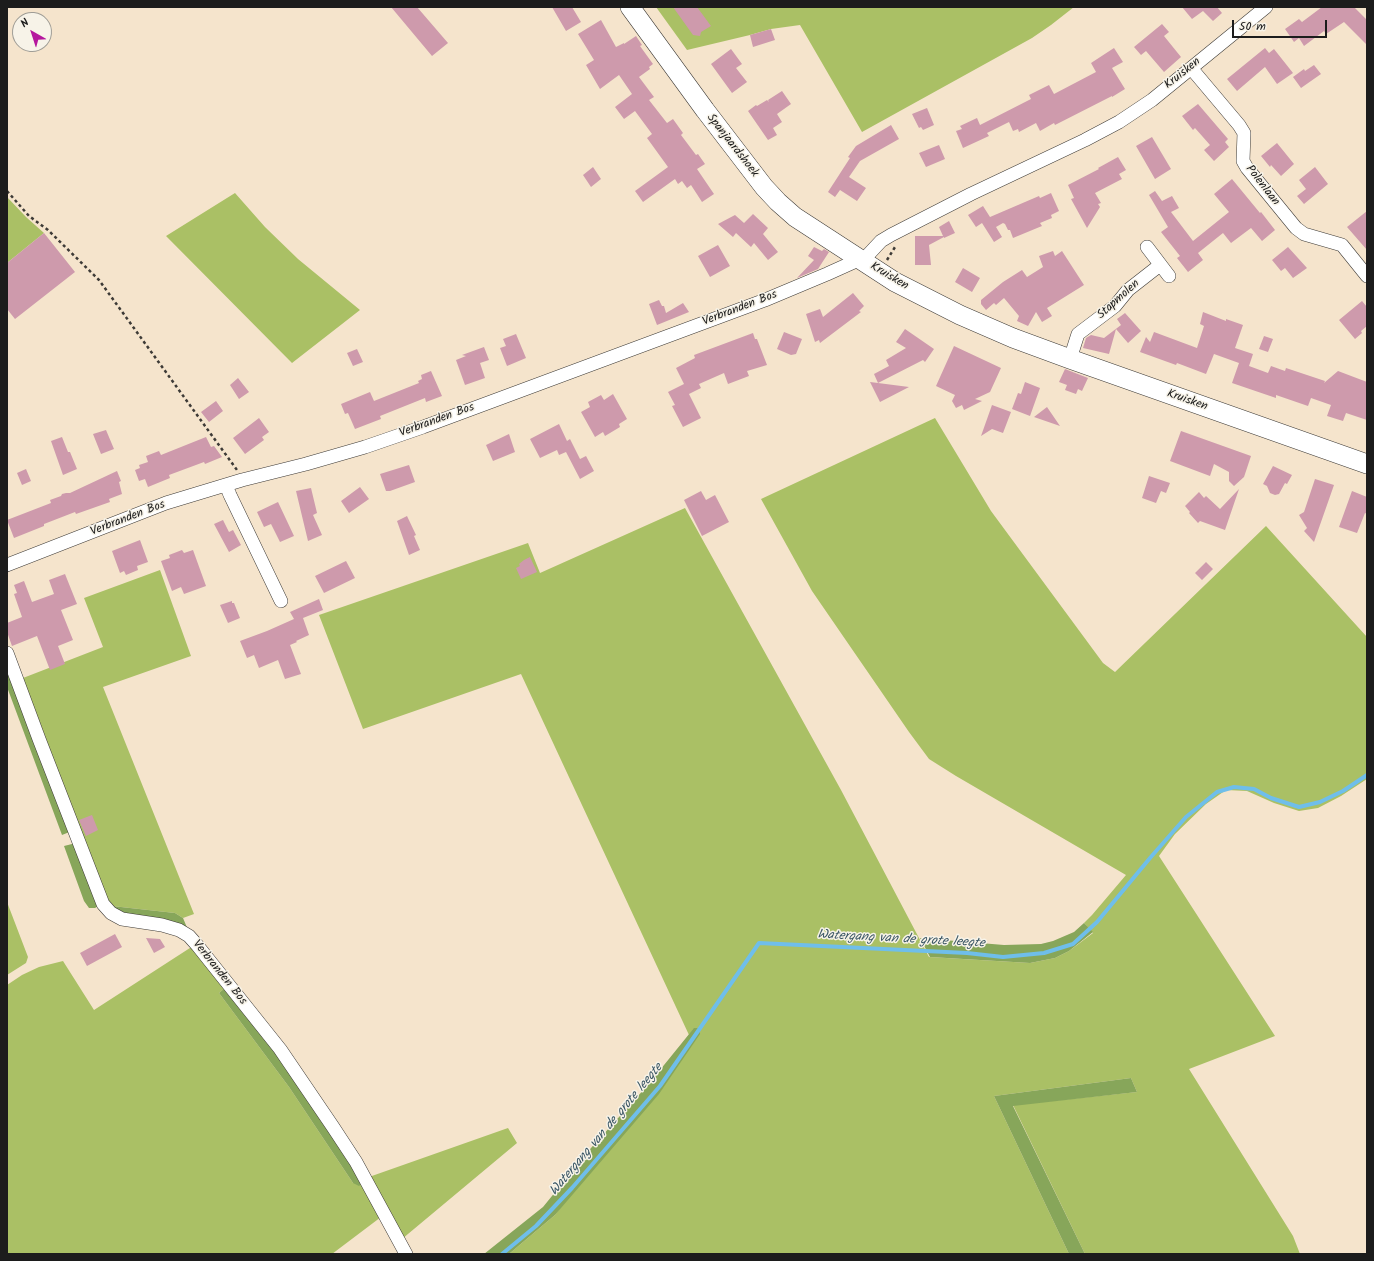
<!DOCTYPE html>
<html>
<head>
<meta charset="utf-8">
<style>
	body { margin:0 }
	#map { position:relative; width:1374px; height:1261px; overflow:hidden; background:#f5e4cc; font-family:Kalam,sans-serif }
	canvas { display:block }
	.frame { position:absolute; inset:0; border:8px solid #1c1c1c; pointer-events:none }
	.north { position:absolute; left:12px; top:12px; width:40px; height:40px; box-sizing:border-box; background:#f7f3e8; border:1px solid #9f9d96; border-radius:50%; rotate:321deg; font-size:11px; font-weight:700; line-height:16px; text-align:center; color:#1c1c1c }
	.north::after { content:''; display:block; margin:auto; width:14px; height:18px; background:#b5179e; clip-path:polygon(50% 0,100% 100%,50% 72%,0 100%) }
	.scale { position:absolute; left:1232px; top:20px; width:95px; height:18px; box-sizing:border-box; border:2px solid #1c1c1c; border-top:0; padding-left:5px; font-size:12px; line-height:14px; white-space:nowrap; color:#1c1c1c; -webkit-text-stroke:3px #f7f3e8; paint-order:stroke }
</style>
</head>
<body>
<div id="map">
<canvas width="1374" height="1261"></canvas>
<div class="frame"></div>
<div class="north">N</div>
<div class="scale">50 m</div>
</div>
<script>
const ctx = document.querySelector('canvas').getContext('2d');
ctx.lineJoin = 'round';
function fill(path, color) {
  ctx.fillStyle = color;
  ctx.fill(path, 'evenodd');
}
function poly(rows) {
  const path = new Path2D();
  for (const r of rows) {
    path.moveTo(r[0], r[1]);
    for (let i = 2; i < r.length; i += 2) path.lineTo(r[i], r[i + 1]);
  }
  return path;
}
function trace(path, color, width, dash) {
  ctx.strokeStyle = color;
  ctx.lineWidth = width;
  ctx.lineCap = dash ? 'butt' : 'round';
  ctx.setLineDash(dash || []);
  ctx.stroke(path);
}
function label(font, color, halo, rows, align = 'center') {
  ctx.font = font + ' Kalam,sans-serif';
  ctx.lineWidth = 3;
  ctx.setLineDash([]);
  ctx.textBaseline = 'middle';
  ctx.strokeStyle = halo;
  ctx.fillStyle = color;
  for (const [text, x, y, turn = 0] of rows) {
    ctx.save();
    ctx.translate(x, y);
    ctx.rotate((+turn || 0) * Math.PI / 180);
    ctx.textAlign = isNaN(turn) ? turn : align;
    if (halo) ctx.strokeText(text, 0, 0);
    ctx.fillText(text, 0, 0);
    ctx.restore();
  }
}
fill(poly([
	[656,7,1074,7,1051,25,1032,38,862,132,800,25,771,29,750,35,687,50],
	[235,193,265,227,298,259,360,310,292,363,166,236],
	[7,197,26,217,44,233,7,263],
	[935,418,991,511,1103,663,1115,672,1266,526,1367,637,1367,779,1341,796,1318,808,1299,811,1274,803,1247,791,1226,790,1206,804,1175,834,1159,856,1275,1036,1189,1069,1293,1236,1300,1254,1085,1254,1013,1105,1137,1092,1131,1078,994,1096,1069,1254,509,1254,555,1215,694,1028,689,1035,521,674,363,729,319,615,528,543,540,573,685,508,841,790,929,957,1030,963,1055,958,1069,951,1093,933,1084,923,1092,915,1126,875,956,776,929,759,909,732,812,591,761,499],
	[160,570,191,656,103,687,194,914,183,918,175,913,112,906,106,898,23,678,103,647,84,598],
	[7,902,28,957,26,963,7,975],
	[193,946,226,987,219,993,289,1087,353,1183,364,1182,381,1217,332,1254,7,1254,7,985,22,975,39,967,63,961,94,1010],
	[508,1128,517,1143,402,1239,369,1177]
]), '#aac065');
fill(poly([
	[7,665,72,831,62,835,7,687],
	[76,843,100,905,95,908,89,908,84,901,64,846],
	[112,906,175,913,183,918,188,930,122,917],
	[1084,923,1093,932,1069,951,1055,958,1030,963,930,957,920,938,1004,945,1041,944,1053,941,1074,932],
	[226,987,279,1053,364,1182,359,1186,353,1183,289,1087,219,993],
	[694,1028,699,1028,700,1034,659,1094,555,1215,509,1254,484,1254,543,1207,591,1148,647,1086],
	[1131,1078,1137,1092,1013,1106,1085,1254,1069,1254,994,1096]
]), '#87a65a');
trace(poly([
	[502,1254,536,1226,572,1188,660,1086,759,943,967,953,1003,957,1044,953,1073,944,1097,922,1150,858,1186,817,1217,792,1234,787,1254,789,1271,798,1299,807,1320,802,1343,791,1367,775]
]), '#6fbeea', 4);
fill(poly([
	[391,7,417,7,448,43,432,56],
	[552,7,572,7,581,22,566,31],
	[673,7,697,7,711,26,701,32,700,36,693,35],
	[1182,7,1217,7,1222,13,1213,21,1203,11,1192,19],
	[1322,7,1354,7,1367,20,1367,45,1344,22,1326,34,1324,31,1304,46,1299,38,1294,42,1285,29,1299,19,1302,22],
	[601,20,616,47,624,43,624,44,636,36,642,45,640,46,653,64,649,67,650,69,639,77,654,97,649,100,667,123,673,119,683,133,681,135,696,155,698,154,705,164,697,169,714,194,702,202,691,185,687,188,682,181,678,184,675,179,643,202,635,191,668,167,647,138,652,134,635,111,624,119,615,107,632,94,619,75,600,89,586,65,594,60,578,34],
	[1162,24,1169,32,1164,36,1181,57,1164,72,1146,51,1141,55,1134,47],
	[771,29,775,40,753,47,750,35],
	[1114,48,1123,62,1112,68,1125,89,1112,97,1112,96,1055,125,1054,123,1040,131,1036,123,1019,132,1018,129,1013,131,1009,122,987,133,989,136,963,148,956,131,962,129,960,126,977,118,980,125,1031,99,1029,95,1049,85,1054,94,1096,72,1091,63],
	[1265,48,1269,53,1274,49,1293,73,1277,84,1265,67,1237,91,1227,79],
	[731,49,742,64,736,68,747,82,732,93,711,64],
	[1314,65,1321,74,1301,88,1293,77,1304,69,1305,71],
	[782,91,791,104,777,114,782,122,773,128,777,135,768,140,748,111,756,105,757,106,767,100,769,102,768,100],
	[1198,104,1228,139,1225,142,1229,147,1214,161,1204,150,1210,145,1195,128,1193,130,1182,116],
	[927,108,934,125,923,130,921,127,919,128,912,114],
	[891,125,899,139,860,161,849,177,866,188,857,201,840,190,835,197,828,192,850,158,848,157,856,146],
	[1152,137,1171,169,1155,179,1136,146],
	[1277,143,1294,164,1281,176,1271,165,1270,167,1261,156],
	[939,145,945,159,926,167,919,153],
	[1118,157,1126,170,1119,174,1122,179,1095,193,1101,203,1098,204,1100,207,1087,228,1071,199,1074,198,1068,185,1099,169,1098,168],
	[593,167,601,179,591,187,583,175],
	[1315,167,1328,184,1304,204,1297,196,1306,189,1299,180],
	[1232,179,1260,213,1261,212,1275,230,1262,241,1251,228,1231,243,1223,233,1198,253,1203,260,1188,272,1177,258,1180,256,1161,232,1168,227,1149,195,1155,191,1162,201,1172,196,1179,208,1171,212,1193,241,1229,212,1214,194],
	[1051,193,1059,211,1051,215,1052,218,1040,223,1042,226,1013,238,1010,230,1008,230,1005,224,1003,223,996,227,1002,237,994,242,982,223,976,227,968,215,983,206,990,217,1039,196,1040,198],
	[1367,211,1367,250,1347,227],
	[753,214,768,228,763,234,778,252,768,260,754,243,751,247,736,233,733,237,718,224,735,215,744,223],
	[949,221,955,233,944,238,944,237,929,245,931,265,915,265,915,236,943,236,939,227],
	[44,233,75,272,15,319,7,309,7,263],
	[718,245,730,266,710,277,698,256],
	[814,247,822,251,824,249,829,252,818,269,797,278,814,260,808,256],
	[1288,247,1307,268,1293,278,1285,268,1281,271,1272,260],
	[1053,251,1055,256,1062,251,1084,285,1047,308,1052,316,1042,322,1036,312,1028,326,1017,321,1019,316,1004,298,996,305,994,303,986,310,981,304,981,300,1003,282,1022,270,1027,277,1043,267,1039,256],
	[963,268,980,278,972,292,955,282],
	[853,293,864,306,859,311,861,312,820,343,819,340,815,342,806,314,820,309,823,317],
	[659,300,662,306,664,306,666,313,683,303,689,312,657,325,649,304],
	[1362,301,1367,307,1367,326,1361,331,1362,333,1355,339,1339,320],
	[1203,312,1226,321,1226,319,1243,325,1235,348,1253,354,1249,366,1268,373,1271,366,1285,371,1286,368,1325,381,1324,383,1338,371,1367,382,1367,420,1346,413,1343,421,1327,416,1331,405,1311,398,1308,406,1276,395,1276,398,1232,383,1239,363,1214,354,1206,374,1177,363,1176,365,1140,352,1146,337,1150,342,1154,332,1197,348,1204,326,1200,324],
	[1125,313,1141,331,1128,343,1116,329,1109,354,1083,348,1086,338,1091,335,1104,338,1121,325,1117,319],
	[905,329,934,349,925,362,923,360,878,383,909,387,880,402,870,382,878,383,874,374,889,366,886,360,906,348,896,342],
	[784,332,802,339,796,354,791,355,777,349],
	[753,333,755,339,757,339,767,365,747,371,749,376,728,384,724,373,699,384,701,388,689,394,701,418,683,427,672,406,675,405,668,392,684,384,676,368,695,358,694,355],
	[516,334,526,358,507,366,500,348,506,346,503,339],
	[1264,336,1273,339,1268,352,1259,349],
	[954,346,1001,368,990,392,975,399,982,401,964,410,962,405,956,408,952,401,955,395,936,386],
	[484,347,489,360,480,363,485,378,465,385,456,360,466,356,462,355],
	[357,349,363,362,353,366,347,353],
	[1065,369,1088,378,1082,391,1078,389,1076,394,1065,390,1067,385,1059,382],
	[431,371,442,396,426,402,425,398,380,416,381,419,355,429,348,413,345,414,341,404,370,392,374,401,419,383,418,381,422,379,421,375],
	[238,378,249,392,239,399,230,385],
	[1025,382,1040,388,1030,416,1012,409,1018,393,1021,394],
	[613,394,627,419,619,424,620,427,605,436,603,432,595,437,581,412,590,407,588,402,601,395,604,400],
	[216,401,223,411,209,422,201,412],
	[992,405,1011,412,1003,433,992,429,981,436],
	[1047,407,1060,426,1034,417],
	[259,418,269,432,262,437,264,440,245,454,233,438],
	[559,424,567,441,570,439,580,459,586,456,594,471,580,479,566,452,559,455,557,450,540,458,530,439],
	[106,430,114,449,101,454,93,434],
	[1181,431,1251,456,1244,477,1234,486,1229,481,1229,472,1214,464,1210,476,1170,461],
	[509,434,515,452,493,461,486,445],
	[62,437,68,452,70,452,77,469,63,475,51,441],
	[206,437,211,447,214,446,222,457,205,464,204,462,169,475,170,478,148,487,145,479,139,481,135,470,140,468,139,465,148,462,146,456,159,451,161,455],
	[409,465,415,482,390,491,386,491,380,474],
	[1273,466,1292,475,1287,484,1285,483,1279,494,1275,495,1270,493,1267,486,1263,484],
	[26,469,31,481,22,485,17,473],
	[117,471,121,481,119,482,122,494,109,499,110,502,76,514,75,512,44,524,44,526,14,538,7,520,51,503,50,500,61,496,62,494,66,493,70,493],
	[1149,476,1170,483,1166,493,1161,491,1156,503,1142,498],
	[1315,479,1334,485,1314,542,1304,531,1307,528,1299,515,1304,512],
	[360,487,369,499,349,513,341,501],
	[311,488,317,513,313,515,322,535,308,541,296,491],
	[1239,489,1225,530,1200,521,1198,523,1189,513,1190,512,1185,506,1199,492,1204,498,1206,496,1220,509],
	[701,491,706,500,715,495,729,522,702,536,684,500],
	[1352,491,1367,497,1367,514,1365,513,1357,533,1339,527],
	[278,502,294,536,280,542,271,524,264,527,257,512],
	[407,516,416,535,414,536,420,550,409,555,397,521],
	[223,520,229,532,233,530,241,545,229,552,214,524],
	[140,540,148,562,137,566,138,570,126,575,124,571,120,573,112,551],
	[182,550,184,553,193,550,206,586,184,594,181,587,172,591,161,561,170,558,169,555],
	[530,557,537,572,521,579,516,568,520,566,519,564,524,560],
	[346,561,355,578,324,593,315,576],
	[1206,562,1213,569,1202,580,1195,573],
	[65,574,77,604,61,610,73,640,58,646,65,664,50,670,37,636,12,646,7,632,7,623,22,617,14,594,17,593,14,585,24,581,32,602,54,594,49,580],
	[319,599,323,610,303,618,309,635,296,641,297,642,290,645,301,674,285,679,278,660,259,668,254,655,247,658,240,641,267,631,294,619,290,612],
	[232,601,232,603,234,603,240,618,228,623,220,605],
	[92,815,98,830,86,836,79,820],
	[115,934,122,947,87,966,80,953],
	[146,938,160,939,165,947,154,953]
]), '#ce9aac');
const street = poly([
	[1191,68,1239,125,1244,133,1243,161,1247,168,1296,228,1304,234,1342,245,1367,276],
	[1147,247,1169,276],
	[1070,359,1078,334,1115,306,1128,290,1160,265],
	[226,485,230,495,281,601],
	[7,565,166,503,242,480,306,464,365,447,423,427,765,300,827,274,867,256,881,241,891,235,971,194,1085,140,1119,122,1152,100,1266,7],
	[7,653,39,739,103,904,111,913,122,919,162,925,179,930,189,936,197,945,280,1049,333,1127,356,1162,406,1254]
]);
const secondary = poly([
	[630,7,705,110,764,187,778,202,795,217,895,282,960,315,1013,338,1070,359,1367,464]
]);
trace(street, '#3d3a36', 14);
trace(secondary, '#3d3a36', 20);
trace(poly([
	[7,191,29,216,48,230,99,280,237,470],
	[887,260,895,247]
]), '#3d3a36', 2.5, [3, 3]);
trace(street, '#fff', 13);
trace(secondary, '#fff', 19);
label('12px', '#1c1c1c', '#f7f3e8', [
	["Kruisken",1183,74,-39],
	["Spanjaardshoek",732,146,52],
	["Polenlaan",1262,186,52],
	["Kruisken",889,277,31],
	["Stapmolen",1119,300,-42],
	["Verbranden Bos",740,309,-21],
	["Kruisken",1187,401,19],
	["Verbranden Bos",437,421,-20],
	["Verbranden Bos",128,519,-21],
	["Verbranden Bos",219,973,51]
]);
label('italic 13px', '#395564', '#f7f3e8', [
	["Watergang van de grote leegte",901,940,3],
	["Watergang van de grote leegte",607,1130,-50]
]);
</script>
</body>
</html>
